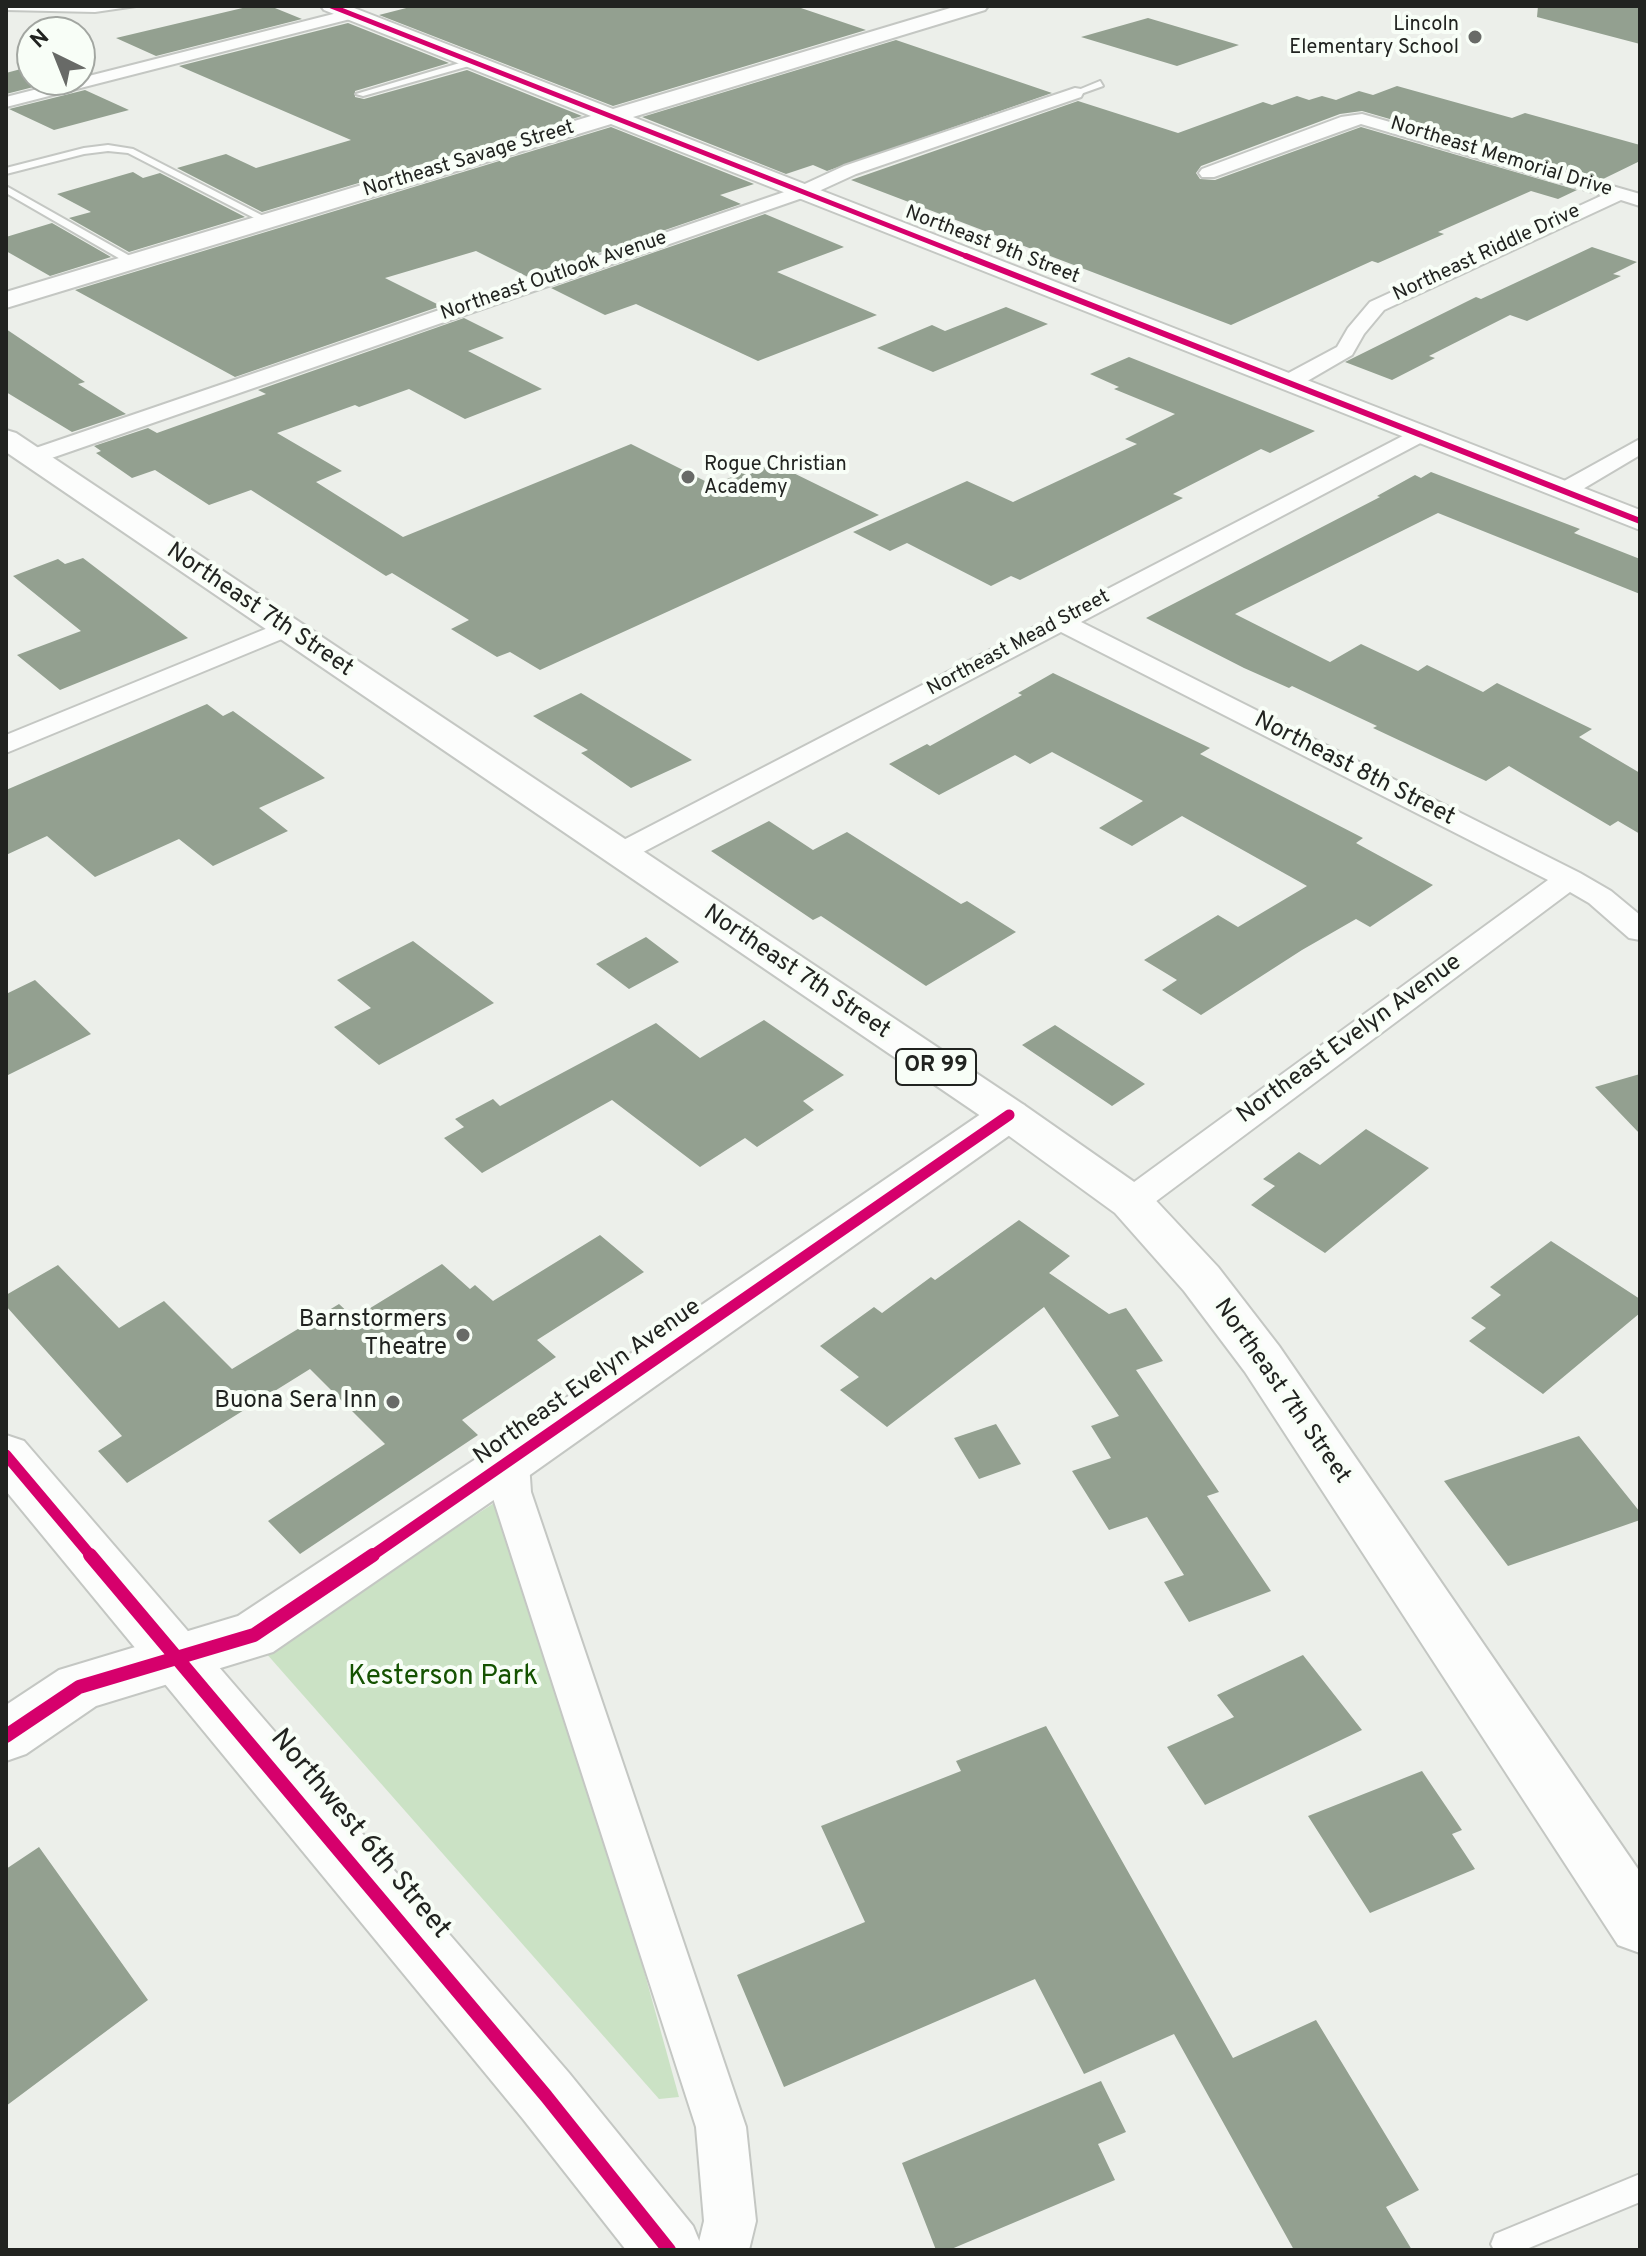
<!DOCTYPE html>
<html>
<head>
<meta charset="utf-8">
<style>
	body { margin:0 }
	#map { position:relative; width:1646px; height:2256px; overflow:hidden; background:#ecefea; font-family:Overpass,sans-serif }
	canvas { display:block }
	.frame { position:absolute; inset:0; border:8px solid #212320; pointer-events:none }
	.north { position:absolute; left:16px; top:16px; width:80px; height:80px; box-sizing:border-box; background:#f8fef7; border:2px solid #a2a6a1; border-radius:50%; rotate:317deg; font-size:22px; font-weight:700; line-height:32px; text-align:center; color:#212320 }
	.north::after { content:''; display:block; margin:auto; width:28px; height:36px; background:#686a67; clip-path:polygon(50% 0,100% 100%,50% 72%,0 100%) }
</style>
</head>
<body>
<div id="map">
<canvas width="1646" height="2256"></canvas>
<div class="frame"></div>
<div class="north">N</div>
</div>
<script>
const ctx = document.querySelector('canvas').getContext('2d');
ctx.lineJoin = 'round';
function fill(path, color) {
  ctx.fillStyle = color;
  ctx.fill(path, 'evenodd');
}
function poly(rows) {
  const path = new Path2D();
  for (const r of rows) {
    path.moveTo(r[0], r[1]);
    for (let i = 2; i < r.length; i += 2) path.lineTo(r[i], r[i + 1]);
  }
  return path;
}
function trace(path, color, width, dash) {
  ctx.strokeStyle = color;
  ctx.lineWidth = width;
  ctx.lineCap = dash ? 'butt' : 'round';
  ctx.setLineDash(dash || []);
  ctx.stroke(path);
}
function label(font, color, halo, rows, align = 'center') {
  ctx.font = font + ' Overpass,sans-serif';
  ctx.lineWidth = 8;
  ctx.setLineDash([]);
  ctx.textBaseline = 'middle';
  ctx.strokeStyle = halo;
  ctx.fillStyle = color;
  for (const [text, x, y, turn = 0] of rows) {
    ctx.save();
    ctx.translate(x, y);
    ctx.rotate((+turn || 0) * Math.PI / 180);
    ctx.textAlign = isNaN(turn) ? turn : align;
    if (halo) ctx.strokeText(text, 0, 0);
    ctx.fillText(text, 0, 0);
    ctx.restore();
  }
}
fill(poly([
	[511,1492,679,2097,659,2099,265,1652]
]), '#cbe2c5');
fill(poly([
	[251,6,270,6,302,19,156,56,116,38],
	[414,6,795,6,866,30,613,106,379,15],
	[1538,6,1640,6,1640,44,1537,17],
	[1148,18,1239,45,1177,66,1081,37],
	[348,23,449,63,355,91,355,97,364,99,467,70,582,116,262,212,177,168,226,154,256,168,351,140,179,66],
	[896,40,1052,93,827,171,813,165,786,174,642,117],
	[32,66,32,80,61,80,6,94,6,73],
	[1397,86,1512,118,1525,113,1640,145,1640,161,1601,180,1362,111,1340,114,1201,166,1196,173,1200,179,1215,180,1361,127,1577,190,1558,199,1531,191,1438,232,1444,234,1378,263,1372,261,1231,325,851,180,1078,101,1178,133,1263,102,1272,105,1297,96,1309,100,1322,96,1336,100,1359,91,1373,95],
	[85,90,129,110,54,130,9,109],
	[611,127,754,184,720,195,741,204,528,277,476,251,385,278,441,306,235,377,75,290],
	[133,172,143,178,160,173,245,217,129,252,69,218,91,212,57,194],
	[765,214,844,247,777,272,877,315,758,361,636,304,605,315,551,288],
	[52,223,111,257,50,276,6,251,6,237],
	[1592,247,1637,262,1613,274,1621,276,1527,321,1510,315,1429,356,1435,358,1392,380,1345,362,1476,297,1481,299],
	[1006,307,1048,324,933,372,877,348,932,325,945,331],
	[464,318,504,338,468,351,542,389,465,419,409,389,359,407,355,405,277,433,342,471,316,482,403,537,631,444,713,485,769,461,879,515,540,670,510,652,497,657,451,629,469,620,392,573,386,576,251,490,209,505,155,470,132,478,96,453,101,451,94,446,148,428,157,433,266,394,258,390],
	[6,329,85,382,78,384,126,414,72,432,6,392],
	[1129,357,1315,431,1270,453,1261,449,1173,494,1183,498,1020,580,1011,576,991,586,907,543,890,551,853,532,967,481,1013,502,1137,444,1125,439,1175,414,1114,389,1119,387,1090,374],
	[1431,472,1580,529,1574,533,1640,559,1640,594,1438,513,1235,614,1330,662,1361,644,1418,671,1427,665,1483,692,1497,683,1592,729,1579,737,1640,773,1640,834,1618,821,1610,826,1509,766,1486,781,1373,728,1377,726,1292,686,1289,688,1244,668,1146,618,1380,497,1377,496,1415,475,1421,478],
	[83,558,188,638,60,690,17,655,81,631,13,576,58,559,65,564],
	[1053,673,1210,748,1200,754,1363,838,1356,843,1433,885,1370,927,1356,919,1302,950,1201,1015,1162,990,1177,980,1144,960,1218,915,1238,927,1307,886,1182,816,1132,846,1099,828,1143,801,1052,752,1030,764,1015,755,939,795,889,764,927,744,930,746,1022,695,1018,693],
	[581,693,692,760,631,788,581,753,588,750,533,716],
	[207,704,223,716,233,711,325,778,259,808,288,831,213,866,179,839,95,877,47,836,6,855,6,790],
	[769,821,813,850,847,832,961,904,967,901,1016,932,926,986,821,916,813,920,711,851],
	[646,937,679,962,629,989,596,964],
	[413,941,494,1003,379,1065,334,1027,371,1008,337,980],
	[35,980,91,1034,6,1076,6,994],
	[764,1020,844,1075,803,1101,814,1110,757,1147,745,1138,700,1167,612,1100,482,1173,444,1138,464,1127,455,1119,493,1099,500,1106,656,1023,700,1058],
	[1055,1025,1145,1084,1112,1106,1022,1045],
	[1640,1074,1640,1134,1595,1087],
	[1366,1129,1429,1168,1325,1253,1251,1205,1275,1186,1263,1179,1299,1152,1320,1165],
	[1019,1220,1070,1256,1049,1273,1109,1314,1126,1308,1163,1361,1136,1370,1219,1492,1207,1496,1271,1591,1189,1622,1164,1582,1184,1575,1147,1517,1109,1530,1072,1471,1111,1458,1091,1426,1119,1416,1044,1307,887,1427,840,1390,859,1377,820,1346,874,1307,882,1313,931,1277,935,1280],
	[600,1235,644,1272,537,1340,556,1357,462,1420,478,1435,300,1554,268,1521,385,1444,310,1369,127,1483,98,1451,122,1436,6,1306,6,1295,58,1265,119,1328,164,1301,232,1369,339,1304,354,1318,442,1264,470,1289,475,1285,493,1301],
	[1551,1241,1640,1299,1640,1313,1543,1394,1469,1341,1486,1328,1471,1318,1501,1295,1490,1287],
	[996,1424,1021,1464,979,1479,954,1438],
	[1579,1436,1640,1512,1640,1520,1508,1566,1444,1481],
	[1303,1655,1362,1730,1205,1805,1167,1747,1234,1717,1217,1695],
	[1046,1726,1233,2058,1316,2020,1419,2190,1386,2207,1412,2250,1294,2250,1174,2034,1084,2074,1035,1979,784,2087,737,1975,865,1922,821,1826,961,1771,956,1761],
	[1422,1771,1462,1830,1452,1834,1475,1869,1370,1913,1308,1816],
	[39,1847,148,2000,6,2106,6,1869],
	[1101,2081,1126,2132,1098,2144,1115,2180,949,2250,936,2250,902,2163]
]), '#93a090');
const service = poly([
	[6,6,95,8,136,6,95,12,6,10,6,6],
	[473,59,476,64,363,96,356,94,473,59],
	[1100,81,1103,86,1075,96,1071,93,1100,81],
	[108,145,133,149,273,221,264,223,128,153,108,151,84,154,6,174,6,168,84,148,108,145],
	[6,186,137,260,138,262,129,264,6,193,6,186],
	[1640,2174,1640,2202,1524,2250,1494,2250,1491,2244,1495,2234,1640,2174]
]);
const minor = poly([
	[353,9,358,11,358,17,6,107,6,97,353,9],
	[1075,88,1081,89,1083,93,1081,97,856,174,808,196,40,462,24,462,21,457,24,452,796,188,844,166,1075,88],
	[1362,114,1640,194,1640,206,1621,200,1384,310,1364,334,1352,355,1297,387,1281,387,1278,382,1281,377,1337,347,1348,328,1370,302,1603,195,1361,124,1214,177,1202,177,1199,173,1202,169,1341,117,1362,114],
	[1420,427,1428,429,1431,434,1428,439,1081,622,1580,873,1611,891,1640,915,1640,940,1629,938,1589,903,1570,892,1143,1211,1131,1214,1119,1211,1113,1202,1119,1193,1548,880,1061,632,628,860,618,863,608,860,603,854,608,848,1420,427],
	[1640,439,1640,455,1571,496,1555,496,1551,491,1555,486,1640,439],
	[285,621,294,624,298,629,294,634,6,753,6,735,285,621],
	[509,1447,523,1452,529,1463,531,1492,746,2127,756,2221,749,2250,697,2250,704,2221,696,2127,491,1492,489,1463,495,1452,509,1447]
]);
const tertiary = poly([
	[321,6,349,6,613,109,957,6,988,6,985,10,633,117,1640,510,1640,530,611,124,6,308,6,292,591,116,324,10,321,6],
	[1009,1100,1024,1105,1031,1115,1024,1125,527,1477,273,1652,96,1706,26,1754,6,1761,6,1705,59,1670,238,1616,491,1449,994,1105,1009,1100]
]);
const trunk = poly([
	[6,430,16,433,1024,1105,1147,1191,1218,1267,1279,1346,1640,1872,1640,1953,1618,1945,1245,1372,1184,1291,1115,1213,994,1125,6,452,6,430],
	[6,1435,24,1441,569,2073,693,2226,703,2250,626,2250,523,2119,6,1491,6,1435]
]);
trace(service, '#c4c7c3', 4);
trace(minor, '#c4c7c3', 4);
trace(tertiary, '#c4c7c3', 4);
trace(trunk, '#c4c7c3', 4);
fill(service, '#fcfdfc');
fill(minor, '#fcfdfc');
fill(tertiary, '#fcfdfc');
fill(trunk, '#fcfdfc');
trace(poly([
	[331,6,971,258]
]), '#d6006c', 5);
trace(poly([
	[966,256,1640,521]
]), '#d6006c', 6);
trace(poly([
	[6,1455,92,1557],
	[370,1557,1009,1115]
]), '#d6006c', 11);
trace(poly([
	[90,1555,546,2096,669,2250],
	[6,1736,79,1687,254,1635,373,1555]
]), '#d6006c', 14);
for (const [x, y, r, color] of [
	[1475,37,8,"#686a67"],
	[688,477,8,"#686a67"],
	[463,1335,8,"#686a67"],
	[393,1402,8,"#686a67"]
]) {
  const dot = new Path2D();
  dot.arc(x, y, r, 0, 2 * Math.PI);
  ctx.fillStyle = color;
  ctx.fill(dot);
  trace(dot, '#f8fef7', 3);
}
label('20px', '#212320', '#f8fef7', [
	["Lincoln",1459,26],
	["Elementary School",1459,49],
	["Rogue Christian",704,466,"left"],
	["Academy",704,489,"left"]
], 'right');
label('20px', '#212320', '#f8fef7', [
	["Northeast Memorial Drive",1501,158,17],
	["Northeast Savage Street",469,160,-17],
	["Northeast 9th Street",992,246,21],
	["Northeast Riddle Drive",1487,254,-25],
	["Northeast Outlook Avenue",554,277,-19],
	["Northeast Mead Street",1019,644,-28]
]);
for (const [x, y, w] of [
	[936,1067,80]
]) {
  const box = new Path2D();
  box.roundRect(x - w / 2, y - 18, w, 36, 6);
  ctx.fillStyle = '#f8fef7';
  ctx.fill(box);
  trace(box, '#212320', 2);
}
label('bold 22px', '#212320', null, [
	["OR 99",936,1067]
]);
label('24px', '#212320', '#f8fef7', [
	["Northeast 7th Street",259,611,34],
	["Northeast 8th Street",1354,770,27],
	["Northeast 7th Street",796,973,34],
	["Northeast Evelyn Avenue",1350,1040,-36],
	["Northeast Evelyn Avenue",588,1383,-35],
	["Northeast 7th Street",1281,1392,55]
]);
label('24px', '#212320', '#f8fef7', [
	["Barnstormers",447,1321],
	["Theatre",447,1349],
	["Buona Sera Inn",377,1402]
], 'right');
label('28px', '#145200', '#f8fef7', [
	["Kesterson Park",443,1678]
]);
label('28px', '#212320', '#f8fef7', [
	["Northwest 6th Street",359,1835,50]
]);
</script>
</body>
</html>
